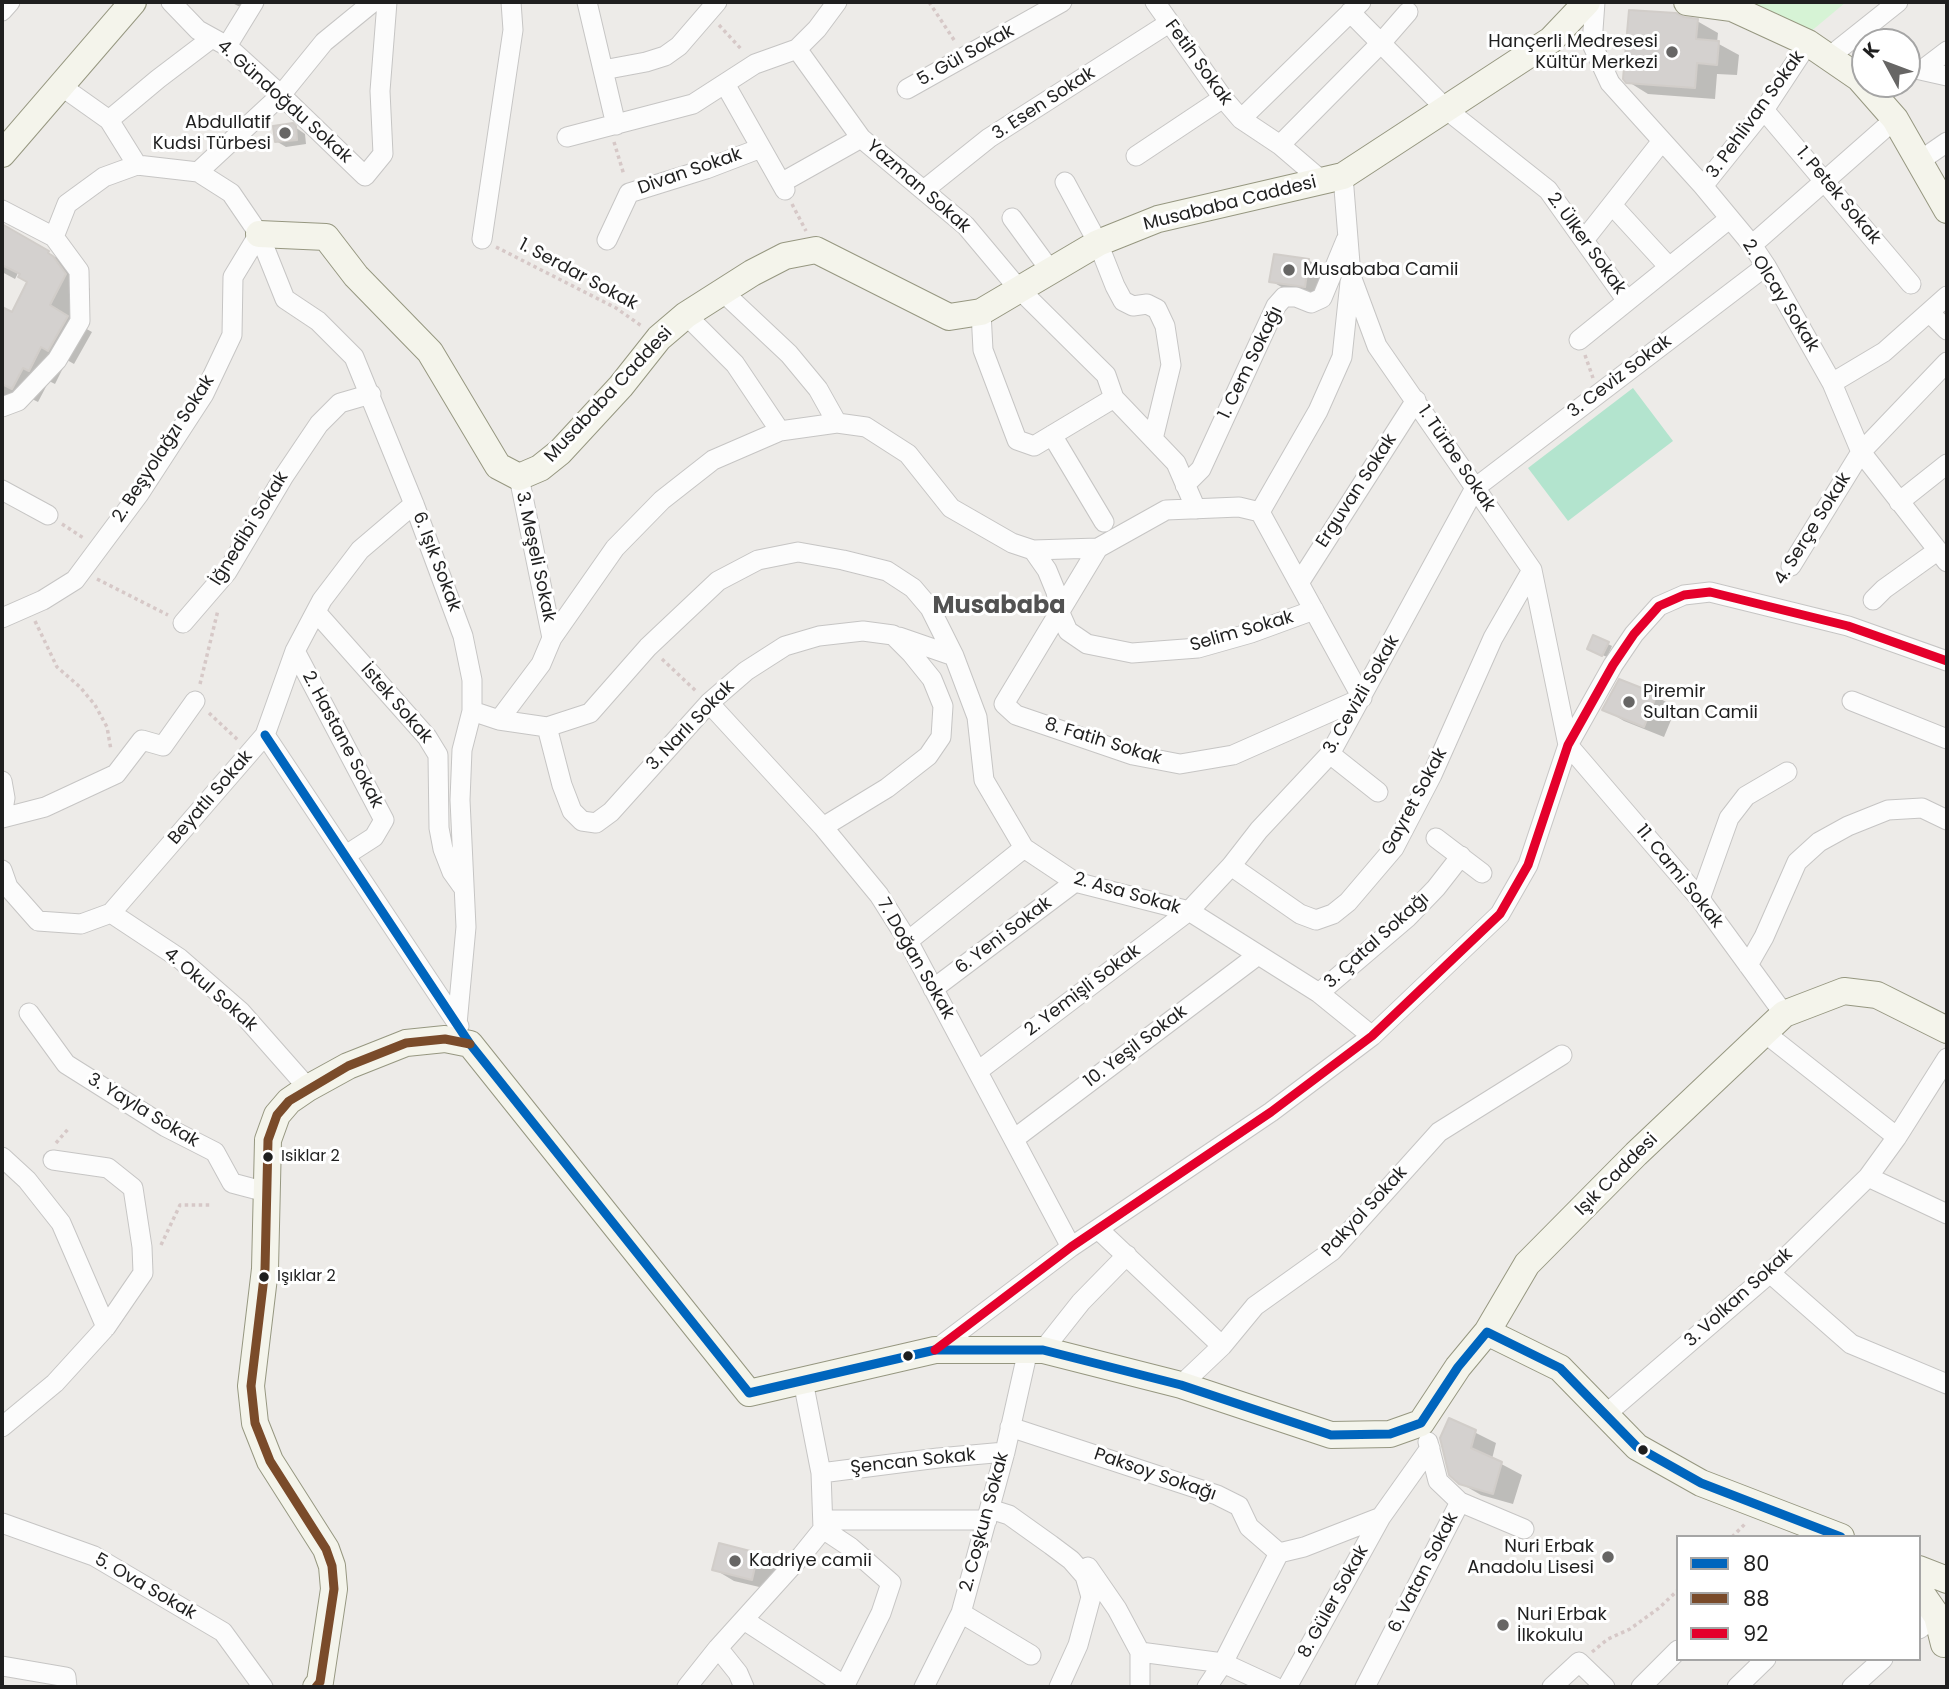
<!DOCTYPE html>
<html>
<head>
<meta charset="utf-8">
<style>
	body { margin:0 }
	#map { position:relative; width:1949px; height:1689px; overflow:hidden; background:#edebe8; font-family:Poppins,sans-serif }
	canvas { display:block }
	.frame { position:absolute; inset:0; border:4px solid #1f1f1f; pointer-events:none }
	.legend { position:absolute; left:1676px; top:1535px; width:245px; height:126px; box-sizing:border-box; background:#fff; border:2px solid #a5a5a5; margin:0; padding:9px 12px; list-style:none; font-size:21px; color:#1f1f1f }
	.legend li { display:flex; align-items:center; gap:14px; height:35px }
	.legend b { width:35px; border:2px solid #a5a5a5 }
	.north { position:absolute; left:1851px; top:28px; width:70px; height:70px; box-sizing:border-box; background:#fff; border:2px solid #a5a5a5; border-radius:50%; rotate:311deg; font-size:19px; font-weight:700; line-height:28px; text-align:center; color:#1f1f1f }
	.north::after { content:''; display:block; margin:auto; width:24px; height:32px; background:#676665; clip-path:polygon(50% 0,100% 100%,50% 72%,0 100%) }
</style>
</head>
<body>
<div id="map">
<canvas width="1949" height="1689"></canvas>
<div class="frame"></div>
<ul class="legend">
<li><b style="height:9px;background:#0065bd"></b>80</li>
<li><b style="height:9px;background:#7a4b2a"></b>88</li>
<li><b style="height:9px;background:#e4002b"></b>92</li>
</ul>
<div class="north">K</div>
</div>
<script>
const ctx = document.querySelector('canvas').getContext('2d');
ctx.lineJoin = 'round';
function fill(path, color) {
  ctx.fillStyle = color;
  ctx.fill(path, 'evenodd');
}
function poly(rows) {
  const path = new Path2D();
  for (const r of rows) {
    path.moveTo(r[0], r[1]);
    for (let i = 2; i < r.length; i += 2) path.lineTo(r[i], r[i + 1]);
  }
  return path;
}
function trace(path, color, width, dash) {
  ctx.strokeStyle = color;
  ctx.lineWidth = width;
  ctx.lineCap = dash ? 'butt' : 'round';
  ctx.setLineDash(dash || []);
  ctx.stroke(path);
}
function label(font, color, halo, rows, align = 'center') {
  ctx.font = font + ' Poppins,sans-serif';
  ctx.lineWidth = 6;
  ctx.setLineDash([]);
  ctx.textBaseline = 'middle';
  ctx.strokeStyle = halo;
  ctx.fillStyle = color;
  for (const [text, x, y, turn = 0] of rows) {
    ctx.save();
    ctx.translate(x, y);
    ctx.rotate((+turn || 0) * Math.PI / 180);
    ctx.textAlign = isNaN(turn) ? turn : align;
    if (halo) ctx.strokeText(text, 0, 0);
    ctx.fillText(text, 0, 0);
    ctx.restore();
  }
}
fill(poly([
	[1737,2,1846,2,1809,33]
]), '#d6f3d5');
fill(poly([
	[1633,388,1673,441,1568,521,1528,468]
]), '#b3e4ce');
fill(poly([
	[230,2,260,2,255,14],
	[1697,21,1718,33,1717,43,1739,55,1737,75,1717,74,1715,99,1648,94,1627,81],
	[292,125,305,134,306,144,286,147,276,141],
	[2,227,73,267,90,289,74,322,92,332,74,364,67,360,55,384,49,381,38,402,22,394,11,414,3,410,2,412,2,320,6,311,12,315,29,282,18,273,15,279,2,272],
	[1308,260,1329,272,1325,297,1292,293,1271,281],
	[1608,644,1612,646,1607,657,1593,651],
	[1656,696,1676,708,1664,737,1624,721,1604,709],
	[1450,1420,1496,1443,1492,1459,1522,1475,1513,1504,1481,1495,1460,1483],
	[758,1554,778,1566,772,1590,734,1581,714,1569]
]), '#0003');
const building = poly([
	[1629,10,1676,13,1684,17,1698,19,1696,39,1719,41,1717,65,1697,63,1695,88,1626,83,1623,79,1629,10],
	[293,123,296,126,297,140,275,142,273,126,293,123],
	[2,224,49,251,48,253,53,256,66,274,50,305,68,316,48,351,41,347,29,371,23,368,12,389,2,384,2,307,12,312,27,282,18,277,20,274,2,265,2,224],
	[1274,254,1309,259,1305,287,1269,282,1274,254],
	[1593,635,1609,642,1602,656,1587,649,1593,635],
	[1619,679,1657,694,1644,727,1602,710,1619,679],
	[1449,1418,1476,1430,1471,1448,1502,1462,1493,1494,1459,1484,1449,1475,1440,1438,1449,1418],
	[719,1543,758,1553,752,1580,712,1570,719,1543]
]);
fill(building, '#d4d1cf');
trace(building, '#d1cdc9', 2);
const street = poly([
	[171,2,198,30,227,46,281,95,365,176,383,154,380,91,387,2],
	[587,2,616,125],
	[1155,2,1223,98,1241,119,1280,145,1321,180],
	[1595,2,1592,44,1610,83,1703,186,1752,245,1766,266,1832,383,1861,452,1947,562],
	[2,11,10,2],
	[1350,12,1447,110,1548,190,1627,301],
	[227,46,254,2],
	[797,49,861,138,966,226,1018,288,1106,375,1114,398,1176,463,1196,509],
	[1829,57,1898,2],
	[1907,67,1947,76],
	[603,70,646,62,665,56,679,46,717,2],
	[1922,70,1947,51],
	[725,84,785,190],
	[61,86,109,120,137,165],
	[907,89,1062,2],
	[1764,110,1911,284],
	[1241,119,1361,2],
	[109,120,158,79,212,38],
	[567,137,693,104,755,64,797,49,817,29,837,2],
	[1280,145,1381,43,1408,12],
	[1136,156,1223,98],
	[1918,162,1947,142],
	[198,172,231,193,259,234,285,299,318,321,354,357,414,504,463,636,472,680,472,711,462,750,460,800,466,927,457,1024],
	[1343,176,1351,276,1377,346,1532,570,1568,745,1700,899,1784,1014],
	[1065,182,1098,243,1115,286,1123,301,1133,306,1147,304,1157,309,1165,326,1171,365,1153,439],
	[781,183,861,138],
	[1703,186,1764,110,1808,43],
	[924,190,989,138,1169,23],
	[1612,205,1669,267],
	[2,210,54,237],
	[1012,218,1050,270],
	[482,239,513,30,511,2],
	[607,240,629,193,706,169,761,148],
	[1584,240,1662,141],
	[1752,245,1895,119],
	[723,292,789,354,818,389,837,423],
	[981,312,983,350,1017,440,1034,446,1114,398],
	[1930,313,1947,330],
	[686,315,735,364,780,431],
	[1579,340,1729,219],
	[1832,383,1884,352,1947,296],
	[2,407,18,401,57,360,80,321,79,271,54,237,67,204,104,177,137,165,198,172,281,95,324,42,373,2],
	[1052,435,1104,522],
	[1185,485,1201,469,1276,306,1284,297,1296,297,1311,303,1322,298,1346,240],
	[2,490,48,515],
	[1899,502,1947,464],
	[1260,512,1318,411,1342,357,1350,282],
	[1098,548,1004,704,1016,715,1133,755,1180,764,1233,755,1362,698,1260,512],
	[1033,550,1047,570,1056,592,1060,613,1068,631,1087,644,1132,653,1198,648,1251,633,1314,610],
	[1791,566,1861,452,1947,362],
	[1299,583,1416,400],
	[1873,600,1884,589,1937,551],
	[316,612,427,737,438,755,439,828,443,849,452,872,462,886],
	[2,618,43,600,75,580,139,494,204,394,232,335,233,277,259,234],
	[183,623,227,572,284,476,319,424,340,403,371,394],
	[899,637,954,656],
	[552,638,615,548,662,500,713,460,780,431,837,423,866,427,908,454,951,508,1012,543,1033,550,1098,548,1166,510,1239,507,1260,512],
	[295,651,384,820,374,837,346,855],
	[1852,701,1947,739],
	[709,703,823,827,879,895,908,941,1071,1247],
	[472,711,499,720,547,727,590,713,648,647,718,581,758,560,798,552,843,560,887,571,913,588,930,608,954,656,977,717,984,780,1024,848,1075,882,1189,911,1319,993,1372,1036],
	[499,720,541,664,552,638,519,477],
	[547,727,562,785,572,811,582,821,596,823,611,812,709,703,746,671,785,646,819,636,863,631,893,635,911,653,932,679,943,706,941,737,928,756,887,788,823,827],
	[265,735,459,1026],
	[1330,754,1378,792],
	[2,781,5,798,2,816],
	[2,818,45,807,116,774,142,740,163,746,195,701],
	[1436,838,1482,873],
	[1231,866,1300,914,1316,920,1333,914,1348,902,1394,848,1432,775,1493,638,1532,570],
	[2,870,8,887,38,921,81,924,111,913,179,958,241,1012,308,1088],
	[1700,899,1729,818,1746,796,1787,772],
	[111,913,265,735,295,651,322,600,360,550,414,504],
	[908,941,1024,848],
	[1748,965,1764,937,1797,862,1819,842,1848,826,1888,810,1922,808,1947,820],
	[933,989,1075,882],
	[1319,993,1408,917,1436,888,1461,856],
	[29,1013,66,1064,166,1127,215,1152,232,1183,266,1192],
	[1765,1033,1897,1137],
	[978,1071,1189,911,1231,866,1259,830,1330,754,1475,488,1766,266],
	[1014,1139,1258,955],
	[2,1157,27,1180,61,1223,106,1327],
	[1868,1177,1947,1214],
	[1098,1229,1222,1346],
	[1770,1273,1851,1344,1947,1384],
	[935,1350,1071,1247,1271,1112,1372,1036,1500,914,1528,865,1568,745,1613,665,1634,634,1659,606,1684,595,1710,592,1848,626,1947,661],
	[1043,1350,1081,1302,1127,1255],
	[803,1381,821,1473,823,1529,850,1547,891,1583,881,1613,844,1687],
	[1181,1385,1222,1346,1255,1306,1332,1251,1439,1132,1562,1055],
	[1605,1415,1770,1273,1868,1177,1897,1137,1947,1058],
	[2,1427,55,1383,106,1327,143,1273,142,1247,133,1188,108,1168,53,1160],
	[1010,1427,1217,1495,1239,1506,1249,1527,1279,1553],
	[821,1473,938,1458,1005,1452],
	[1460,1502,1524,1529],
	[990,1509,1009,1515,1051,1545,1071,1560,1085,1576,1091,1597,1078,1645,1059,1687],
	[823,1520,987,1520],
	[2,1523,94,1556,223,1632,263,1687],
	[1088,1567,1117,1609,1140,1652,1140,1687],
	[961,1613,1031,1655],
	[744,1620,845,1686],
	[1919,1629,1937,1616],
	[718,1648,738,1673,744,1687],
	[1140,1652,1223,1663,1275,1687],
	[2,1666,66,1677,67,1687],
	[687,1687,718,1648,802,1555,823,1529],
	[924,1687,961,1613,1005,1452,1028,1350],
	[1207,1687,1223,1663,1279,1553,1304,1547,1381,1517,1430,1448],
	[1287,1687,1381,1517],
	[1365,1687,1460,1502,1438,1481,1428,1442],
	[1552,1687,1579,1662,1605,1687],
	[1641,1687,1678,1650],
	[1737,1687,1766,1659],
	[1852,1687,1883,1659]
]);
const secondary = poly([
	[1687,2,1732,8,1808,43,1859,78,1895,119,1947,210],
	[2,154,133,2],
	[259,234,326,237,356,276,430,352,498,466,519,477,540,468,560,452,621,386,659,338,686,315,752,273,785,256,816,250,949,317,981,312,1098,243,1158,219,1343,176,1551,40,1587,2],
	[1487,1332,1527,1264,1636,1154,1784,1014,1844,991,1877,995,1947,1030],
	[1919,1569,1947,1580],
	[1919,1590,1937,1616,1944,1644],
	[316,1687,320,1682,334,1589,332,1566,326,1549,270,1461,255,1423,251,1386,265,1269,268,1140,277,1115,289,1101,308,1088,348,1066,406,1043,445,1039,470,1044,749,1393,935,1350,1043,1350,1181,1385,1331,1435,1390,1434,1421,1423,1458,1367,1487,1332,1560,1368,1637,1447,1701,1483,1841,1537]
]);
trace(street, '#c6c5c4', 21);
trace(secondary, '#969780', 28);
trace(poly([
	[929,2,956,43],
	[719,25,742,50],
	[614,142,624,175],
	[792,204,806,231],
	[496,247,616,308,643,327],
	[1585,355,1593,378],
	[62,524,85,539],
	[97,579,168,615],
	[35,621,57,667,80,687,95,705,107,727,111,750],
	[662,659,697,692],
	[200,684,218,610],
	[209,713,239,741],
	[56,1143,69,1128],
	[161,1245,180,1205,211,1205],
	[1732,1537,1746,1523],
	[1592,1652,1608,1639,1630,1629,1659,1608,1678,1590]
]), '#d6c8c7', 3.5, [3.5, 3.5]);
trace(street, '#fcfcfc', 19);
trace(secondary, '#f4f4eb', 26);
trace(poly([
	[265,735,470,1044,749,1393,935,1350,1043,1350,1181,1385,1331,1435,1390,1434,1421,1423,1458,1367,1487,1332,1560,1368,1637,1447,1701,1483,1841,1537]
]), '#0065bd', 9);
trace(poly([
	[316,1687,320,1682,334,1589,332,1566,326,1549,270,1461,255,1423,251,1386,265,1269,268,1140,277,1115,289,1101,348,1066,406,1043,445,1039,470,1044]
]), '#7a4b2a', 9);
trace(poly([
	[935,1350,1071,1247,1271,1112,1372,1036,1500,914,1528,865,1568,745,1613,665,1634,634,1659,606,1684,595,1710,592,1848,626,1947,661]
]), '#e4002b', 9);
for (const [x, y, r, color] of [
	[1672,52,7,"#676665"],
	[285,133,7,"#676665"],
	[1289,270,7,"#676665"],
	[1629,702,7,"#676665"],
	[268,1157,6,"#1f1f1f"],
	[264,1277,6,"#1f1f1f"],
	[908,1356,6,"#1f1f1f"],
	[1643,1450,6,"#1f1f1f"],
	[1608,1557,7,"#676665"],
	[735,1561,7,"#676665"],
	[1503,1625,7,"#676665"]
]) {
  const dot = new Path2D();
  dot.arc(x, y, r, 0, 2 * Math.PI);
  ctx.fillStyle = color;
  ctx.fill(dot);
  trace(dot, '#fff', 2.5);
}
label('16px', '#1f1f1f', '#fff', [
	["Isiklar 2",281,1157],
	["Işıklar 2",277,1277]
], 'left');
label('18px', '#1f1f1f', '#fff', [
	["Hançerli Medresesi",1658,42,"right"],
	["Kültür Merkezi",1658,63,"right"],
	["Abdullatif",271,123,"right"],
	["Kudsi Türbesi",271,144,"right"],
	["Musababa Camii",1303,270],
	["Piremir",1643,692],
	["Sultan Camii",1643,713],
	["Nuri Erbak",1594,1547,"right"],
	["Anadolu Lisesi",1594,1568,"right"],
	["Kadriye camii",749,1561],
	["Nuri Erbak",1517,1615],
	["İlkokulu",1517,1636]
], 'left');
label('18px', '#1f1f1f', '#fff', [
	["5. Gül Sokak",966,56,-29],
	["Fetih Sokak",1198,63,54],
	["4. Gündoğdu Sokak",284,102,42],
	["3. Esen Sokak",1044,104,-33],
	["3. Pehlivan Sokak",1756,115,-54],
	["Divan Sokak",690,172,-19],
	["Yazman Sokak",918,187,41],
	["1. Petek Sokak",1838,196,50],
	["Musababa Caddesi",1230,204,-14],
	["2. Ülker Sokak",1586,244,54],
	["1. Serdar Sokak",578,275,28],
	["2. Olcay Sokak",1780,296,58],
	["1. Cem Sokağı",1251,363,-64],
	["3. Ceviz Sokak",1620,377,-37],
	["Musababa Caddesi",609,395,-47],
	["2. Beşyolağzı Sokak",164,449,-57],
	["1. Türbe Sokak",1456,459,56],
	["Erguvan Sokak",1357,491,-57],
	["İğnedibi Sokak",250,529,-58],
	["4. Serçe Sokak",1813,529,-58],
	["3. Meşeli Sokak",535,557,78],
	["6. Işık Sokak",436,562,69],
	["Selim Sokak",1242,632,-16],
	["3. Cevizli Sokak",1362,695,-60],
	["İstek Sokak",396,704,49],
	["3. Narlı Sokak",691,726,-46],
	["2. Hastane Sokak",342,740,62],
	["8. Fatih Sokak",1103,742,17],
	["Beyatlı Sokak",211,798,-49],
	["Gayret Sokak",1415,802,-62],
	["11. Cami Sokak",1679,877,51],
	["2. Asa Sokak",1127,894,16],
	["6. Yeni Sokak",1004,936,-37],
	["3. Çatal Sokağı",1377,941,-42],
	["7. Doğan Sokak",915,959,60],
	["4. Okul Sokak",210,990,41],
	["2. Yemişli Sokak",1083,991,-37],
	["10. Yeşil Sokak",1136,1047,-37],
	["3. Yayla Sokak",143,1111,31],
	["Işık Caddesi",1617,1175,-45],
	["Pakyol Sokak",1365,1212,-47],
	["3. Volkan Sokak",1739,1298,-42],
	["Şencan Sokak",913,1462,-6],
	["Paksoy Sokağı",1155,1475,19],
	["2. Coşkun Sokak",985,1522,-75],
	["6. Vatan Sokak",1424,1573,-63],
	["5. Ova Sokak",145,1587,30],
	["8. Güler Sokak",1334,1602,-61]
]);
label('bold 24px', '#525252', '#fff', [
	["Musababa",999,607]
]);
</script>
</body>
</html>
